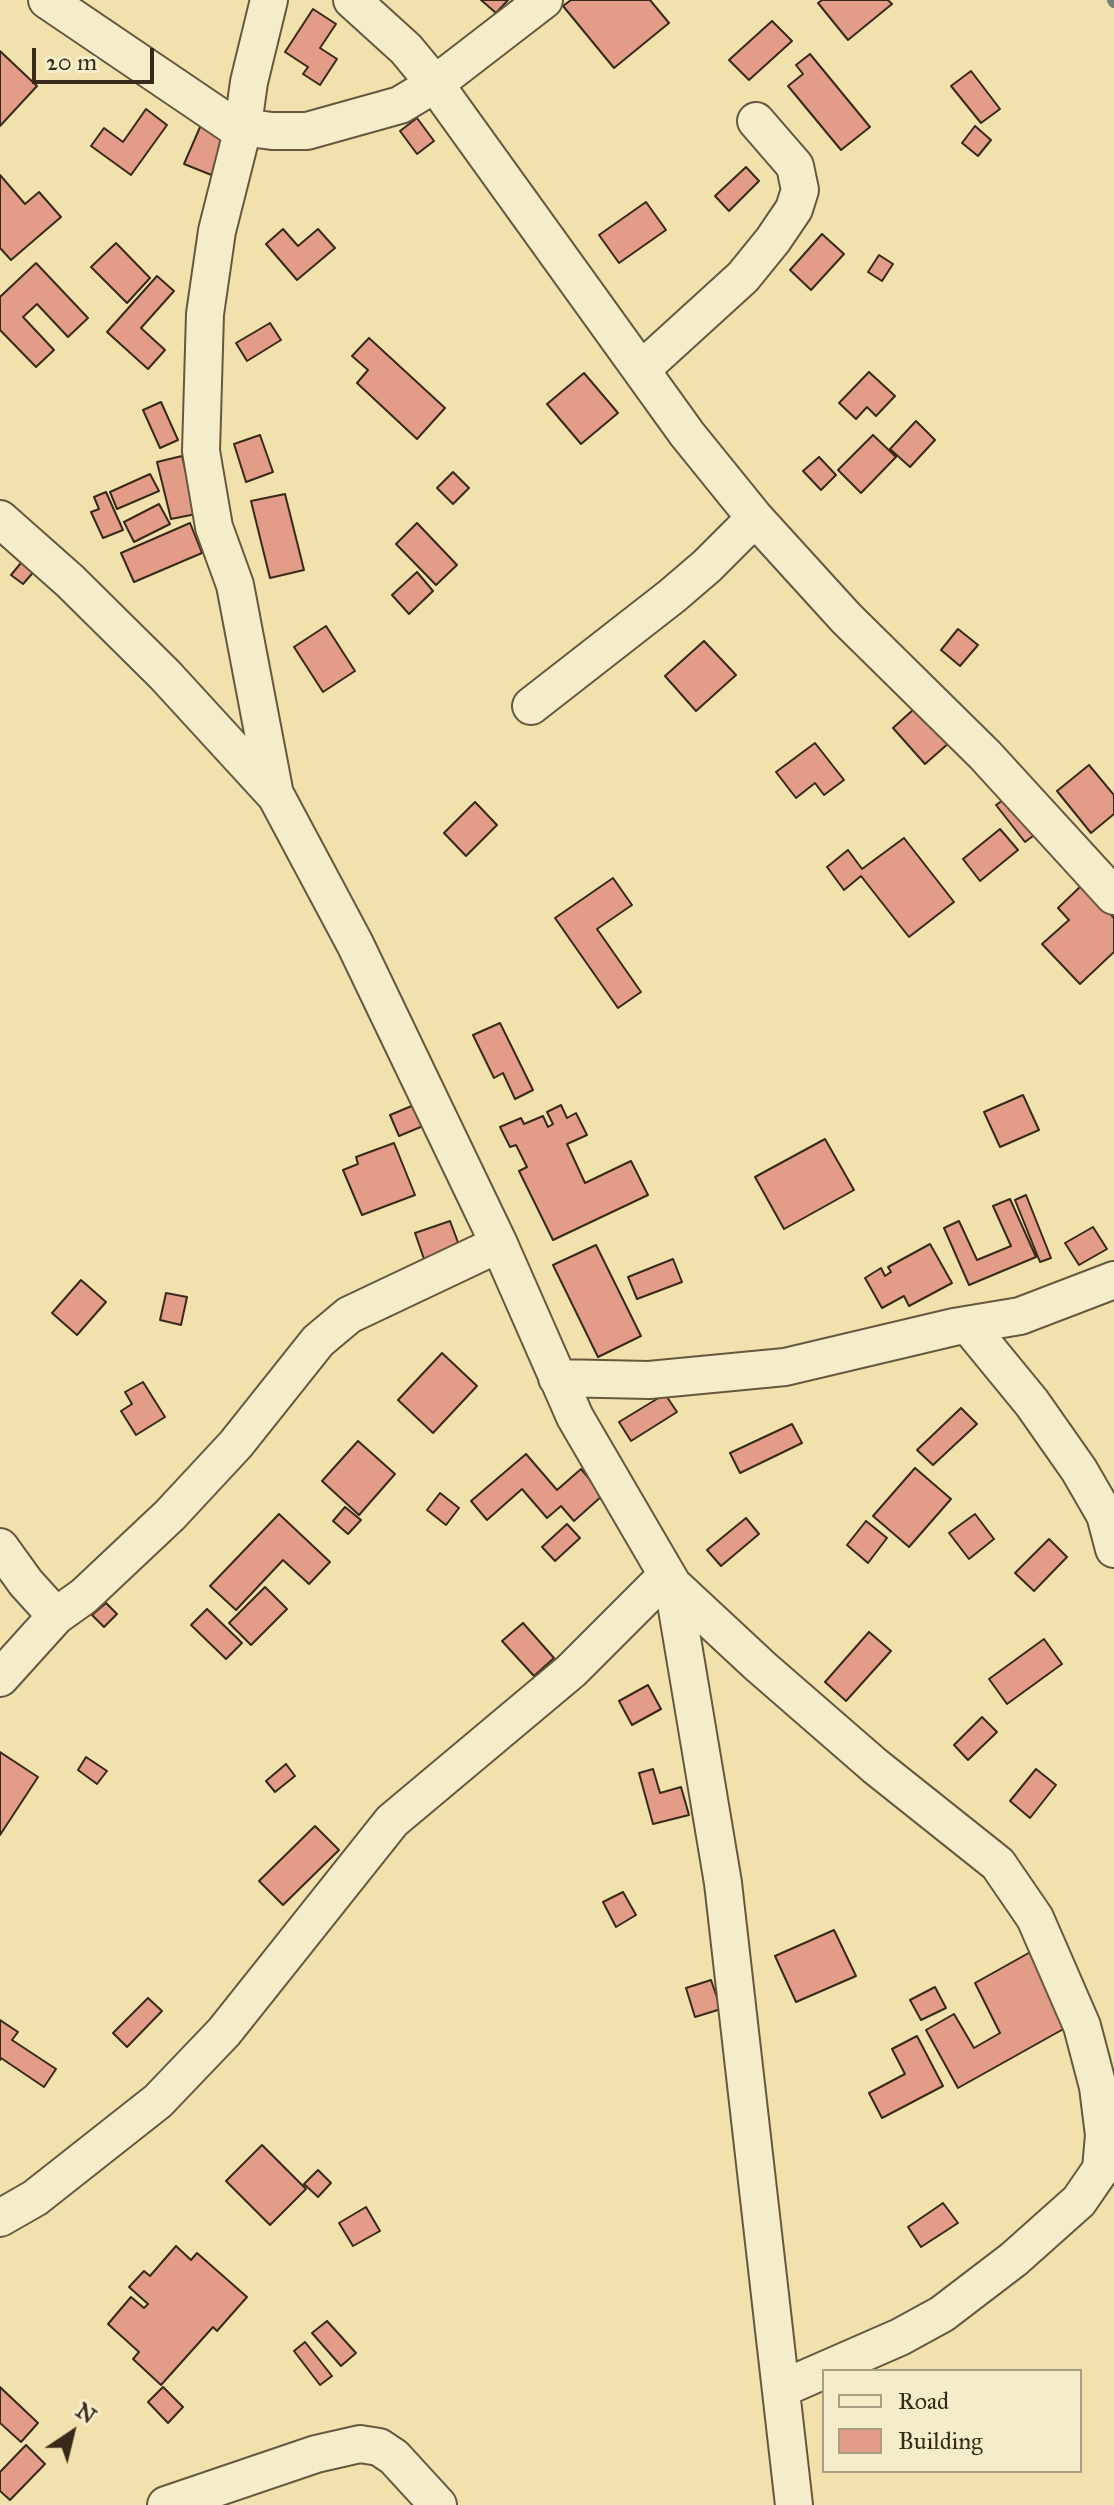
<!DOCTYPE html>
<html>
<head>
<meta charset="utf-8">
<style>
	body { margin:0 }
	#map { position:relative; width:1114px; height:2505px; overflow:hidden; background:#f0e1ad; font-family:"IM FELL Great Primer",serif }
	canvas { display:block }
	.legend { position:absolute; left:822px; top:2369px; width:260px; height:104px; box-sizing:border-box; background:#f5ecca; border:2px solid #a99e84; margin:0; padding:10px 14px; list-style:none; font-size:24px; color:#372a1a }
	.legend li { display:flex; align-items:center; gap:16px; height:40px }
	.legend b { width:40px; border:2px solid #a99e84 }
	.north { position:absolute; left:32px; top:2393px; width:80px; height:80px; -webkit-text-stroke:6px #f5ecca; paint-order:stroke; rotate:35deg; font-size:22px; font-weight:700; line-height:32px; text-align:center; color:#372a1a }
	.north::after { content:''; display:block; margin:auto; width:28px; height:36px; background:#372a1a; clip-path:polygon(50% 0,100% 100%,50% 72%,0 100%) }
	.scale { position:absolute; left:32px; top:48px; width:122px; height:36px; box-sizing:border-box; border:4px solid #372a1a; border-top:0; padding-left:10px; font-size:24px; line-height:28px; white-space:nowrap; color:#372a1a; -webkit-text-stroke:6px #f5ecca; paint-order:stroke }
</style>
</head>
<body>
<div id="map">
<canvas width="1114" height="2505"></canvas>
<ul class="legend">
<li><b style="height:10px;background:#f5ecca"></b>Road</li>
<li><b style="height:22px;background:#e39c87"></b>Building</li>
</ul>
<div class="north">N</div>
<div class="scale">20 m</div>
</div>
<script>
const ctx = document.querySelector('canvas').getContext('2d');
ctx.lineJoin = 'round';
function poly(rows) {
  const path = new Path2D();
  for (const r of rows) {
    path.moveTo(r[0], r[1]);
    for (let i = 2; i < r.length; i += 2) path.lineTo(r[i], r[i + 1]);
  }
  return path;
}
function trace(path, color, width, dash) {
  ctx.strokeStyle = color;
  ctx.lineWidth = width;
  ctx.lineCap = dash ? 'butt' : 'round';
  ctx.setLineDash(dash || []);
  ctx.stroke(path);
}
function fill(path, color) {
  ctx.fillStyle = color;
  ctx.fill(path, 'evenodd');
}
trace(poly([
	[1113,0,1114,2]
]), '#778078', 12);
const building = poly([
	[481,0,508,0,496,13,481,0],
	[571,0,650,0,669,23,614,68,563,6,571,0],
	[822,0,888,0,892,4,848,40,818,3,822,0],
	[313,9,336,24,320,48,337,59,320,85,303,74,308,67,285,52,313,9],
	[772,21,792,41,749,80,729,60,772,21],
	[0,51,37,86,0,126,0,51],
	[810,54,870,127,841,150,788,86,803,74,796,65,810,54],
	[971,71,1000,109,981,123,951,86,971,71],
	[146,109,167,125,131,175,91,146,104,128,123,142,146,109],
	[204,118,233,131,214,176,184,164,204,118],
	[417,118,434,141,417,154,400,131,417,118],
	[975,126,991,140,978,156,962,143,975,126],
	[746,167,759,181,729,211,715,196,746,167],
	[0,175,25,204,39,192,61,217,11,260,0,248,0,175],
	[646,202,666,230,619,263,599,235,646,202],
	[283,229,298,246,318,229,335,248,297,280,266,244,283,229],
	[822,234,844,254,811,290,790,270,822,234],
	[116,243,150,278,127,303,91,267,116,243],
	[879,255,893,264,882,281,868,272,879,255],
	[36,263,88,318,68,337,37,304,23,317,54,350,36,367,0,330,0,297,36,263],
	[157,276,174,291,141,328,165,350,148,369,107,332,157,276],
	[270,323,281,340,247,361,236,343,270,323],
	[369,338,445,408,417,439,357,383,368,370,352,356,369,338],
	[869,372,895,396,876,416,867,407,856,419,839,403,869,372],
	[584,373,618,413,581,444,547,404,584,373],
	[161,402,178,440,160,448,143,410,161,402],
	[916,421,935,440,910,467,890,449,916,421],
	[260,435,273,472,246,482,234,444,260,435],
	[873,435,896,457,861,493,838,470,873,435],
	[182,456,196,514,171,519,157,462,182,456],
	[819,457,836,475,821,490,803,471,819,457],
	[453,472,469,488,453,504,437,488,453,472],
	[150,474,159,491,117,509,110,492,150,474],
	[106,492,123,530,103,538,91,512,99,509,94,497,106,492],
	[285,494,304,570,270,578,251,501,285,494],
	[159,504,170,524,134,542,124,522,159,504],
	[190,523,202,553,134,582,121,553,190,523],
	[417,523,457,565,436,585,396,544,417,523],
	[25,558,37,568,23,584,11,575,25,558],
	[417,572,433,591,409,614,392,595,417,572],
	[326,626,355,671,323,692,294,647,326,626],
	[958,629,978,645,960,666,941,650,958,629],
	[704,641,736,675,696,711,665,676,704,641],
	[925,699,958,735,925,764,893,728,925,699],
	[815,743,844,780,824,795,815,783,796,798,776,772,815,743],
	[1089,765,1114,795,1114,814,1091,833,1057,791,1089,765],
	[1013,793,1041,830,1025,842,996,805,1013,793],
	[475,802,497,825,466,856,444,833,475,802],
	[1000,829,1018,850,980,881,963,859,1000,829],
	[904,838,954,902,909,937,861,876,844,890,827,867,848,850,862,869,904,838],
	[613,878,632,905,597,929,641,992,618,1008,555,918,613,878],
	[1083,884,1114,918,1114,952,1080,984,1042,944,1069,920,1058,908,1083,884],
	[500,1023,533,1090,515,1099,503,1073,494,1078,473,1035,500,1023],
	[1023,1095,1039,1130,1000,1147,984,1112,1023,1095],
	[414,1105,423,1126,399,1136,390,1115,414,1105],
	[561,1105,567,1118,576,1113,587,1135,567,1144,585,1183,631,1161,648,1195,553,1240,519,1171,527,1167,516,1145,510,1147,500,1127,521,1118,524,1124,543,1116,548,1127,553,1124,547,1112,561,1105],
	[825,1139,854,1190,784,1229,755,1177,825,1139],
	[394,1143,415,1195,362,1215,343,1170,358,1164,356,1157,394,1143],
	[1026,1195,1051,1258,1040,1262,1015,1200,1026,1195],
	[1010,1199,1036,1257,969,1285,944,1228,959,1221,977,1260,1011,1246,993,1206,1010,1199],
	[450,1221,459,1245,424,1259,415,1233,450,1221],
	[1093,1227,1107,1249,1079,1265,1065,1243,1093,1227],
	[930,1244,952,1283,909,1306,904,1296,882,1308,865,1278,881,1268,885,1276,891,1272,888,1267,930,1244],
	[596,1245,641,1336,598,1357,553,1265,596,1245],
	[673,1259,682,1282,637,1299,628,1277,673,1259],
	[81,1280,106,1302,77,1335,52,1313,81,1280],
	[166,1293,187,1297,181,1325,160,1320,166,1293],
	[442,1353,477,1386,433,1433,398,1400,442,1353],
	[143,1382,165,1417,136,1435,121,1411,132,1404,125,1392,143,1382],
	[665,1394,677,1412,631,1441,619,1422,665,1394],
	[961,1408,977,1424,933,1465,917,1450,961,1408],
	[792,1424,802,1443,740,1473,730,1453,792,1424],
	[358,1441,395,1474,359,1515,322,1481,358,1441],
	[526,1454,557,1490,581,1469,603,1495,574,1521,561,1506,547,1518,522,1489,487,1520,471,1501,526,1454],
	[915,1468,951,1499,909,1547,873,1516,915,1468],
	[440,1493,459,1508,446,1525,427,1510,440,1493],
	[345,1507,361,1520,348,1534,333,1521,345,1507],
	[279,1514,330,1562,309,1584,283,1560,236,1610,210,1586,279,1514],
	[975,1514,994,1539,969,1559,949,1533,975,1514],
	[746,1518,759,1534,721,1566,707,1550,746,1518],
	[866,1521,887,1538,868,1563,847,1545,866,1521],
	[567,1524,580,1538,555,1561,542,1547,567,1524],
	[1049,1539,1067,1557,1034,1591,1015,1573,1049,1539],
	[265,1587,287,1609,251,1645,229,1623,265,1587],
	[106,1603,117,1614,104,1627,92,1615,106,1603],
	[207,1609,242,1643,226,1659,191,1625,207,1609],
	[523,1623,554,1658,534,1676,502,1641,523,1623],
	[869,1632,891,1651,846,1701,825,1682,869,1632],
	[1044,1639,1062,1664,1007,1704,989,1679,1044,1639],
	[648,1685,661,1709,632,1725,619,1701,648,1685],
	[982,1717,997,1732,968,1760,954,1745,982,1717],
	[0,1752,38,1777,0,1835,0,1752],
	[86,1757,107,1771,97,1784,78,1770,86,1757],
	[286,1764,295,1776,275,1792,266,1781,286,1764],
	[653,1769,660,1793,681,1787,689,1815,653,1824,639,1773,653,1769],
	[1036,1769,1056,1785,1030,1818,1010,1801,1036,1769],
	[315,1826,339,1850,283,1905,259,1881,315,1826],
	[623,1892,636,1915,616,1927,603,1902,623,1892],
	[834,1930,856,1976,796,2002,775,1956,834,1930],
	[1034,1950,1055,1986,1047,1991,1067,2027,958,2088,926,2030,954,2014,974,2048,1000,2033,975,1983,1034,1950],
	[711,1980,721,2009,695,2017,686,1988,711,1980],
	[935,1987,946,2008,921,2020,910,2000,935,1987],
	[148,1998,162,2011,127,2047,113,2033,148,1998],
	[0,2020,18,2032,12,2040,56,2069,44,2087,1,2058,0,2060,0,2020],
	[917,2036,943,2086,882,2118,869,2093,905,2074,892,2049,917,2036],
	[262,2145,306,2189,270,2225,226,2181,262,2145],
	[318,2170,331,2183,318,2197,304,2184,318,2170],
	[943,2203,958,2223,921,2247,908,2227,943,2203],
	[366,2207,380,2231,353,2246,339,2223,366,2207],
	[176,2246,191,2260,197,2253,247,2297,217,2331,213,2327,161,2385,133,2359,139,2352,108,2324,131,2297,144,2308,148,2304,129,2287,144,2271,150,2276,176,2246],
	[327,2321,356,2353,341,2366,312,2333,327,2321],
	[305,2342,332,2376,320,2385,294,2351,305,2342],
	[0,2387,38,2423,21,2442,0,2423,0,2387],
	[163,2387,183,2407,168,2423,148,2402,163,2387],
	[26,2445,45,2464,10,2500,0,2491,0,2472,26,2445]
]);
fill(building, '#e39c87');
trace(building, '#372a1a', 2);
const minor = poly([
	[47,0,242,132],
	[269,0,249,82,242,132,217,231,205,314,201,451,214,527,235,585,275,795],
	[352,0,406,49,435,84,687,434,755,518,846,618,985,755,1114,896],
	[242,127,272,131,307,131,400,105,435,84,544,0],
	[642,369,743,277,773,240,794,209,800,190,795,166,756,121],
	[0,519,70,581,165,675,276,796,355,944,499,1244,575,1417,673,1585,723,1883,794,2505],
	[531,706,672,596,707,566,755,518],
	[968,1325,1032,1403,1079,1470,1105,1515,1114,1549],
	[557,1378,649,1380,785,1367,954,1327,1020,1316,1114,1280],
	[0,1547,26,1583,56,1616],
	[673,1585,760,1666,875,1766,998,1864,1035,1918,1082,2026,1098,2087,1104,2135,1101,2169,1079,2201,1014,2259,942,2314,900,2337,781,2389],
	[0,1678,56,1616,84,1596,170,1515,236,1444,318,1341,349,1315,499,1244],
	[0,2218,35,2198,158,2101,224,2032,392,1821,571,1671,667,1575],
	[166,2505,316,2454,360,2444,379,2447,394,2457,438,2505]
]);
trace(minor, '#65583f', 40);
trace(minor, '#f5ecca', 36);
</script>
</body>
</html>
